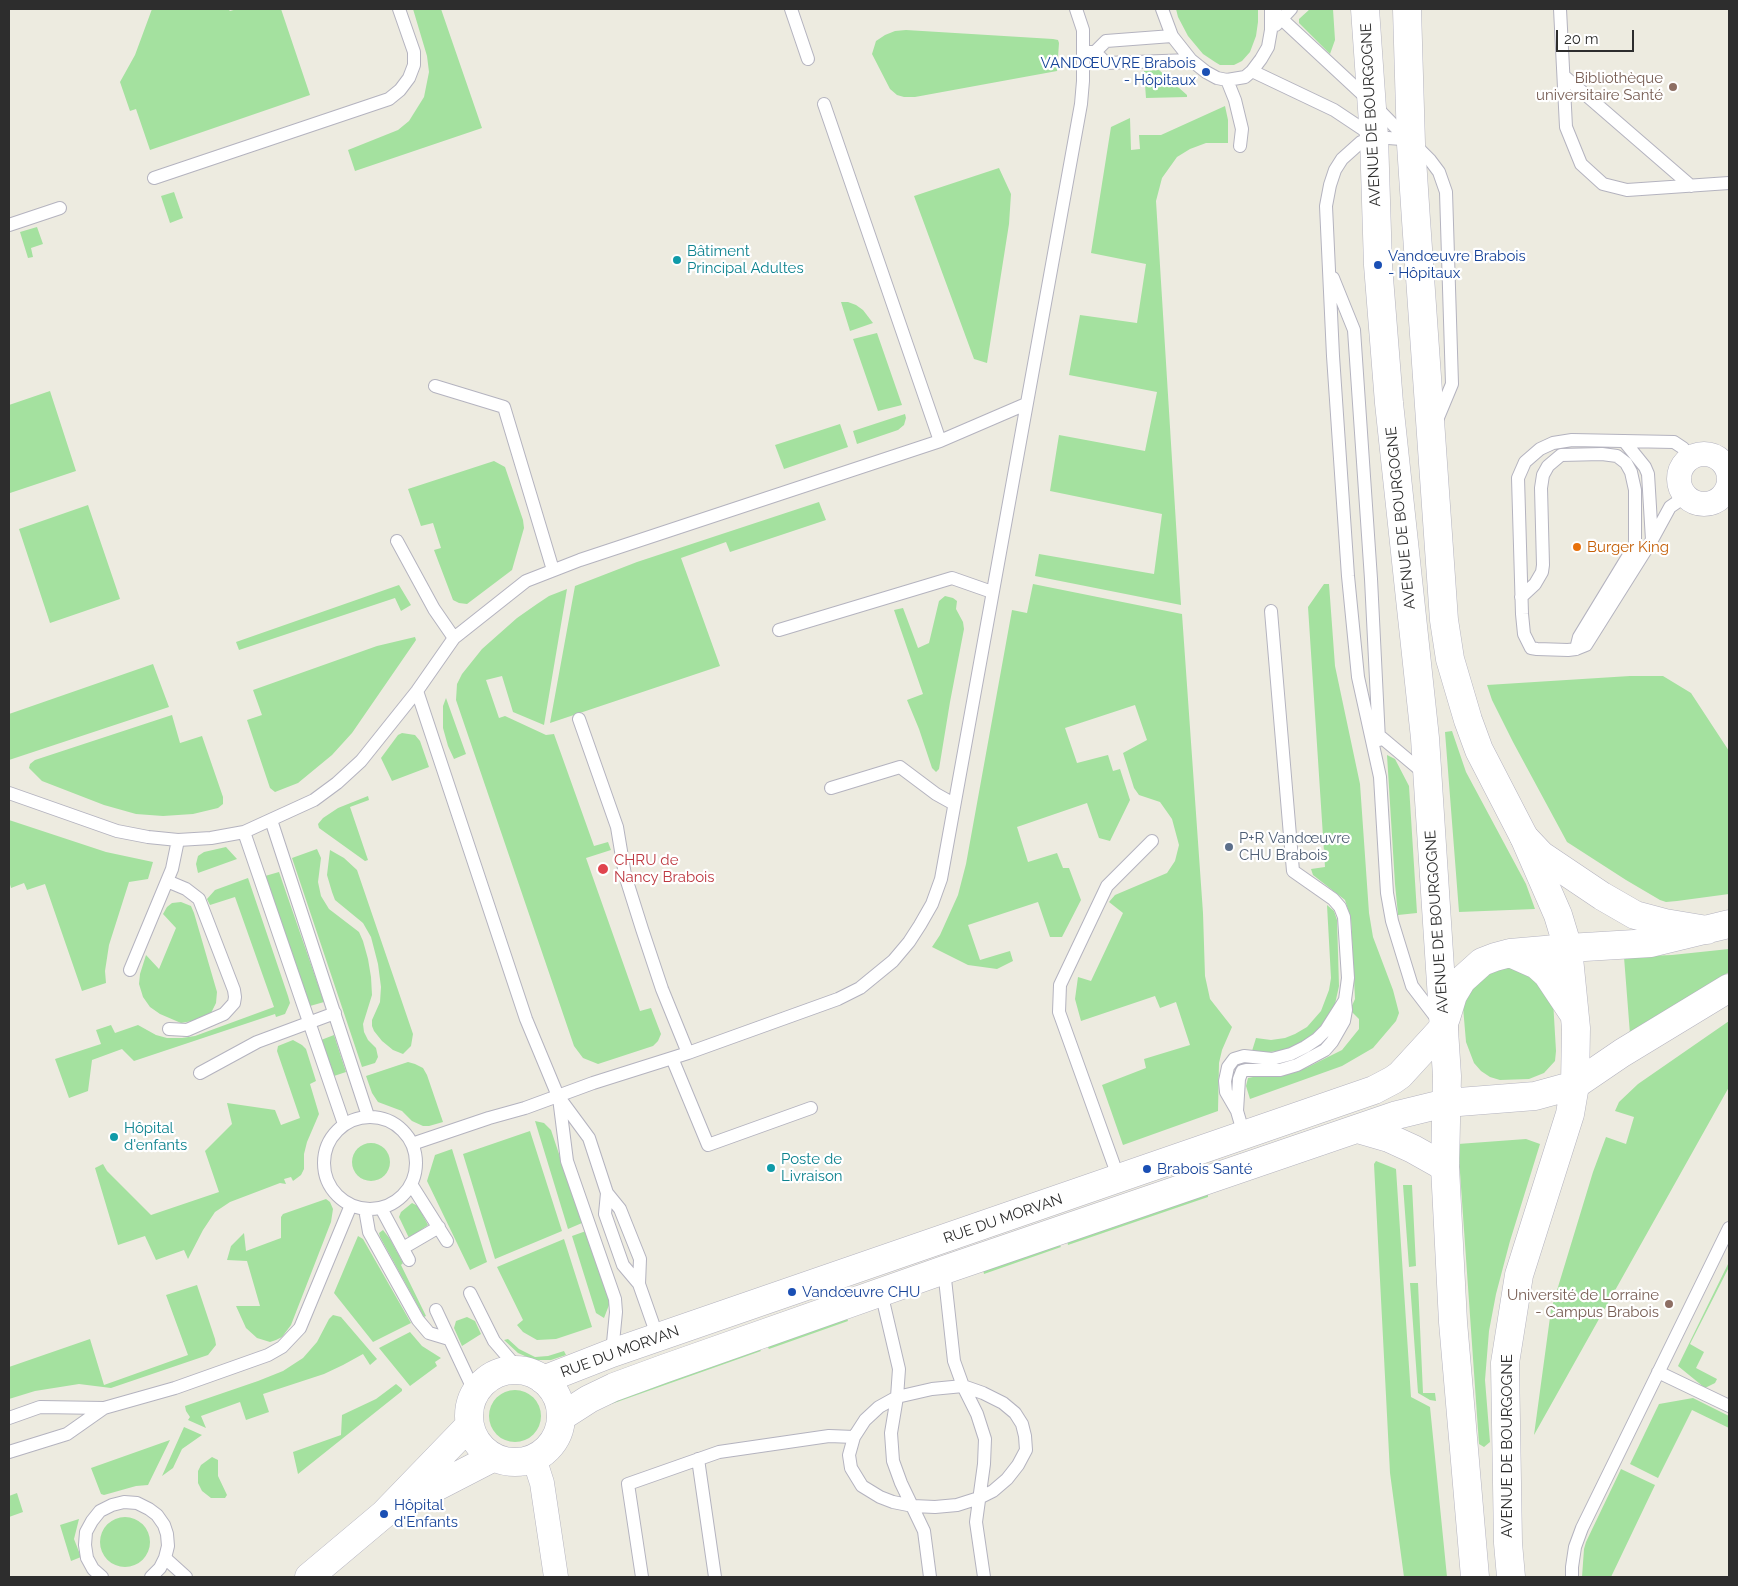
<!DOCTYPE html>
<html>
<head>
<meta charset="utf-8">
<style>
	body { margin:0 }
	#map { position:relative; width:1738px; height:1586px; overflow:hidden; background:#edebe0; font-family:Raleway,sans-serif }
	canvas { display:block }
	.frame { position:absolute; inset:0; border:10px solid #2d2d2d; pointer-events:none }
	.scale { position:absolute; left:1556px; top:30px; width:78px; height:22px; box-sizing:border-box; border:2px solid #2d2d2d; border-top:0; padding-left:6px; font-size:15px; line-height:18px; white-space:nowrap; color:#2d2d2d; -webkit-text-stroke:4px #fff; paint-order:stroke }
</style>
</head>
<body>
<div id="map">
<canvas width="1738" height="1586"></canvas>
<div class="frame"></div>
<div class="scale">20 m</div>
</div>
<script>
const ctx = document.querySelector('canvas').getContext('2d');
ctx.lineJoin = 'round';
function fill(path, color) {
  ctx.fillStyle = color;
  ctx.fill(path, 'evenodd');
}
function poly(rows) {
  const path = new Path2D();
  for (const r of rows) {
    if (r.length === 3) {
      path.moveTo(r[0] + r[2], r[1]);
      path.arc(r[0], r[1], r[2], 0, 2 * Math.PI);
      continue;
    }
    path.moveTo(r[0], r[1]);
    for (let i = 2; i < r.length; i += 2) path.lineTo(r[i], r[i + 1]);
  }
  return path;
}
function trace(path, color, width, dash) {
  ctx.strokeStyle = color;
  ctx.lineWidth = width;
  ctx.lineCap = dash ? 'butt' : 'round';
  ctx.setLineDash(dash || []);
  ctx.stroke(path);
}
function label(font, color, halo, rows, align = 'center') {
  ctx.font = font + ' Raleway,sans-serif';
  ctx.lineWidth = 4.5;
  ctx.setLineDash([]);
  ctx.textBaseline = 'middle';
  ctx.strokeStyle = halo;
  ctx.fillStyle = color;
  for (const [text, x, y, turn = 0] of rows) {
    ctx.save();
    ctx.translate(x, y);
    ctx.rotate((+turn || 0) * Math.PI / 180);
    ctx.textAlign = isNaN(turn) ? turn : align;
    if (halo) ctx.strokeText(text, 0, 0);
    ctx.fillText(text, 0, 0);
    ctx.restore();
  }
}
fill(poly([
	[152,9,228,9,230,11,237,9,281,9,310,95,150,150,136,109,130,111,120,82,135,55],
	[413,9,441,9,482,128,355,171,348,150,398,130,409,121,424,97,429,72,427,56],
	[1176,9,1258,9,1258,22,1256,36,1250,52,1242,61,1234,65,1220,65,1215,62,1203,54,1188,36,1178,17],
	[1310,9,1333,9,1335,40,1330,54,1299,23,1299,19],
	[906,30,1053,39,1058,40,1059,43,1057,71,915,97,904,97,897,95,890,89,872,54,876,41,885,35,895,31],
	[1159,70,1187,95,1187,97,1146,98,1144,71],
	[1225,106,1228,120,1228,143,1206,143,1190,149,1177,157,1162,178,1156,201,1181,605,1035,576,1039,554,1154,574,1162,514,1050,491,1059,435,1145,451,1157,392,1069,375,1080,315,1137,323,1146,264,1091,253,1111,127,1130,118,1131,150,1140,149,1139,135,1161,135],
	[999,168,1011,194,1009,224,987,363,974,359,914,196],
	[174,192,183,218,170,223,161,196],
	[37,227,43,244,31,248,33,257,28,258,20,232],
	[841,302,848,302,856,305,863,310,873,323,850,331],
	[877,333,902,405,878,411,853,339],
	[50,391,76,471,10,493,9,489,9,405],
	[905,414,906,418,904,425,898,430,857,444,853,431],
	[840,424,848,447,784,469,775,445],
	[494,461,505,467,523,520,524,528,512,570,467,604,459,603,453,600,434,550,441,548,433,523,421,526,408,489],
	[819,502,826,520,730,552,726,542,681,558,720,666,550,723,575,586,637,562],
	[88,505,120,599,50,623,19,529],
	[1033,584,1182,614,1203,913,1205,976,1210,999,1232,1027,1222,1050,1219,1063,1218,1111,1123,1145,1102,1085,1146,1068,1144,1059,1190,1045,1176,1002,1160,1008,1155,996,1081,1021,1075,999,1078,977,1091,981,1123,913,1109,902,1115,895,1167,873,1175,861,1179,845,1172,819,1160,802,1139,795,1134,788,1123,753,1147,740,1135,705,1065,728,1077,763,1108,755,1113,771,1120,769,1130,800,1110,841,1099,838,1087,803,1017,827,1028,862,1057,853,1063,868,1069,868,1081,900,1062,937,1050,937,1038,902,968,925,980,960,1010,951,1013,961,997,969,968,965,932,947,940,935,958,895,966,864,1012,610,1027,613],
	[1324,584,1329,584,1335,666,1360,784,1369,913,1373,937,1393,990,1399,1013,1396,1021,1373,1048,1342,1066,1250,1099,1246,1086,1248,1078,1258,1076,1278,1076,1306,1068,1342,1050,1359,1029,1359,1019,1350,1010,1355,999,1351,919,1345,900,1313,875,1311,869,1325,867,1308,607],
	[399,585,411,605,401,611,395,598,239,650,236,642],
	[567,589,544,725,513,712,502,676,486,680,499,718,505,716,546,735,554,734,594,846,608,842,611,850,586,858,640,1011,651,1008,661,1034,658,1041,653,1046,598,1064,583,1058,574,1046,456,700,457,684,462,674,482,649,517,618,537,604,549,596],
	[945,596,953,598,957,601,956,609,963,622,964,629,950,702,939,769,936,772,932,768,919,729,907,700,923,694,894,610,903,608,918,648,929,643,939,601],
	[415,637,416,640,414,643,352,733,332,755,298,783,275,792,270,788,247,720,262,715,253,690,377,646],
	[153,664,169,707,9,760,9,714],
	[1630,676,1663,676,1691,693,1729,751,1729,894,1677,901,1666,902,1660,900,1626,880,1567,842,1513,742,1492,700,1487,685],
	[446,698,466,754,454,759,448,746,443,728,443,706],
	[172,715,180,743,202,736,223,797,223,804,218,808,193,814,163,816,136,814,104,805,42,781,29,768,30,764,35,760],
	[1452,731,1466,772,1526,884,1535,909,1459,912,1445,732],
	[402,733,415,735,420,741,429,767,392,781,381,758,398,735],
	[1387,755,1395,759,1409,786,1417,913,1398,915,1395,884],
	[368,796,369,800,350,807,368,860,365,861,319,828,318,824,323,818,338,808],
	[9,820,106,852,153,862,148,879,129,882,109,945,105,971,106,983,82,991,45,884,27,890,24,883,11,888,9,881],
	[226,847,237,859,198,873,196,864,198,856,204,852],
	[317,849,321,858,318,882,321,896,329,909,359,932,363,941,368,959,371,977,372,995,363,1024,364,1032,368,1040,376,1048,378,1057,375,1063,362,1067,292,858],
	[330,850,344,858,357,870,413,1034,411,1046,403,1054,393,1050,382,1041,374,1031,372,1026,372,1020,380,1002,381,987,378,964,371,937,363,923,335,900,332,892,327,875],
	[279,872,324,1002,310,1006,265,876],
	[248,878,288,996,290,1003,285,1014,276,1017,275,1014,134,1061,122,1049,92,1060,88,1091,69,1098,55,1059,101,1044,96,1030,111,1025,115,1033,138,1025,156,1035,167,1038,182,1038,195,1036,274,1007,235,897,210,905,207,899,215,890],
	[181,902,191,906,194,913,217,992,216,1003,211,1013,203,1019,181,1023,160,1014,150,1007,143,997,139,984,140,974,146,955,159,969,176,928,163,914,167,907,172,903],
	[1327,905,1334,911,1337,920,1339,986,1335,1004,1324,1025,1305,1041,1289,1049,1278,1051,1261,1053,1252,1051,1256,1038,1271,1040,1285,1038,1295,1034,1307,1027,1321,1011,1329,990,1331,978],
	[1729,949,1729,972,1630,1034,1624,957,1672,955],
	[1507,966,1524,967,1553,1000,1556,1051,1555,1061,1544,1073,1529,1079,1500,1080,1490,1077,1481,1071,1474,1063,1466,1042,1463,1007,1467,995,1476,985,1488,974],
	[1729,1021,1729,1087,1534,1435,1551,1310,1593,1172,1606,1137,1626,1144,1634,1117,1615,1111,1619,1102,1638,1084],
	[334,1035,346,1072,334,1076,321,1040],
	[293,1040,302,1045,306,1049,316,1081,310,1084,319,1114,307,1142,304,1154,304,1169,301,1175,293,1181,291,1177,284,1179,286,1184,280,1183,230,1202,215,1212,203,1230,188,1259,184,1250,156,1260,145,1236,118,1245,95,1168,103,1164,107,1171,151,1215,219,1192,205,1151,232,1124,227,1103,275,1110,281,1125,300,1118,277,1051,278,1046],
	[408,1062,415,1064,423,1068,427,1075,443,1122,429,1126,423,1126,412,1121,402,1111,378,1102,372,1093,366,1076],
	[535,1121,544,1123,551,1130,582,1223,568,1229],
	[530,1131,562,1231,495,1259,463,1154],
	[1526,1139,1540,1144,1510,1241,1496,1294,1489,1331,1485,1380,1490,1442,1484,1447,1479,1444,1458,1144],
	[371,1162,19],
	[452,1149,487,1262,470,1270,427,1181,435,1155],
	[1376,1161,1396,1169,1411,1397,1430,1407,1447,1577,1404,1577,1390,1473,1374,1164],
	[1412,1185,1416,1266,1409,1267,1403,1185],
	[1208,1193,1208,1197,1068,1245,1067,1241],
	[326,1199,330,1202,333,1209,331,1222,291,1325,282,1337,276,1340,270,1342,257,1338,246,1328,236,1306,260,1306,247,1261,227,1260,231,1246,244,1233,246,1251,281,1238,281,1217,283,1214],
	[412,1203,418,1206,428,1225,409,1238,399,1217,401,1212],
	[383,1230,390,1239,403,1263,401,1265,426,1316,424,1317,380,1237,379,1233],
	[586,1231,609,1299,609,1305,604,1318,596,1313,572,1236],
	[358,1236,363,1239,411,1323,373,1342,334,1293],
	[564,1239,592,1327,556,1339,537,1340,523,1332,517,1325,523,1320,497,1267],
	[1059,1244,1061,1247,984,1274,983,1270],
	[1729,1262,1729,1269,1728,1269,1690,1344,1704,1352,1696,1368,1717,1379,1715,1383,1705,1388,1678,1366],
	[1410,1283,1418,1283,1423,1393,1435,1393,1436,1401,1430,1400,1418,1393],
	[197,1285,215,1339,216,1345,208,1355,111,1388,79,1384,35,1391,9,1399,9,1367,90,1339,104,1385,188,1355,166,1295],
	[333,1315,341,1317,377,1359,370,1365,363,1354,343,1365,324,1374,263,1394,269,1412,246,1420,240,1402,201,1416,206,1428,188,1420,190,1417,186,1411,185,1406,258,1381,283,1371,303,1358,317,1342,329,1319],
	[467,1317,475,1321,481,1334,462,1346,454,1328,456,1321],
	[847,1318,848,1321,769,1349,767,1346],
	[410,1332,422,1346,441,1358,435,1362,437,1366,410,1386,379,1348],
	[508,1339,519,1349,535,1357,548,1356,564,1351,566,1355,551,1360,534,1360,518,1353,504,1340],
	[759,1348,761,1351,600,1408,599,1404],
	[396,1384,402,1389,402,1391,298,1474,293,1452,341,1435,342,1415,376,1399],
	[515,1416,26],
	[1693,1398,1729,1416,1729,1428,1692,1410,1658,1478,1630,1464,1659,1404],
	[184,1427,202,1435,182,1449,173,1468,162,1476],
	[170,1440,148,1485,136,1486,104,1495,101,1494,91,1468],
	[212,1457,218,1460,218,1476,227,1495,225,1498,211,1498,202,1491,198,1483,198,1471,201,1465],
	[1621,1469,1655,1485,1611,1577,1582,1577,1584,1549,1586,1542],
	[17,1493,23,1512,9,1517,9,1496],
	[125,1542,25],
	[79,1519,74,1539,81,1557,71,1561,60,1525]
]), '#a4e19f');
const service = poly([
	[791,9,808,59],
	[1162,9,1172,36,1191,60,1206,72,1217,78,1227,80,1245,77,1252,71,1261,59,1268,47,1271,30,1271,9],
	[1560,9,1566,127,1581,164,1603,184,1627,190,1729,183],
	[1272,10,1371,102,1408,140],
	[1276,25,1291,9],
	[1087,52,1095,52,1106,41,1172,36],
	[1095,52,1106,63,1191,60],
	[1252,71,1334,110,1373,136],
	[1564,76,1691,186],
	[1227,80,1235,100,1242,129,1240,146],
	[824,104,940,441],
	[154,178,389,99,400,90,409,78,414,65,414,52,399,9],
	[9,225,60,208],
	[1333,278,1354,330,1371,579,1379,740],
	[435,386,504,407,553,570],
	[1437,420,1452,384,1446,192,1439,172,1430,160,1419,149,1402,139,1374,137,1361,142,1342,159,1335,170,1330,185,1326,206,1333,356,1348,576,1358,677,1380,777,1387,893,1392,921,1412,986,1438,1020],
	[1624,441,1645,467,1648,474,1652,540],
	[1686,496,1670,507,1652,540,1586,645,1576,649,1568,650,1537,649,1531,648,1524,634,1522,614,1518,478,1525,462,1540,449,1553,443,1572,440,1674,442,1683,448,1691,458],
	[397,541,434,609,454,638],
	[1521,597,1535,584,1542,572,1543,565,1541,488,1543,475,1548,466,1561,455,1602,454,1617,456,1626,463,1631,472,1635,490,1635,545,1579,637,1576,649],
	[779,630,952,578,992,592],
	[417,691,526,1019,558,1096,589,1138,607,1193,620,1209,640,1259,639,1284,658,1338],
	[579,719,617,827,625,875,642,929,662,989,688,1053],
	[1375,732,1425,774],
	[831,788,900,767,936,794,954,804],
	[9,793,117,831,148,837,178,840,211,838,244,832,314,800,337,783,361,761,417,691,454,638,526,581,580,560,940,441,1026,404],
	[271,820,368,1116],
	[244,832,344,1124],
	[167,881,186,889,199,899,234,990,235,997,234,1003,224,1014,187,1030,169,1029],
	[130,970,172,869,178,840],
	[672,1058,708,1145,811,1108],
	[200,1073,257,1042,335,1013],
	[559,1098,567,1161,615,1299,616,1312,612,1353],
	[1237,1111,1239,1079,1242,1071,1246,1070,1280,1070,1297,1065,1325,1050,1332,1042,1344,1021,1346,1010,1345,1000,1348,978,1344,917,1340,907,1333,899,1293,871,1271,611],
	[370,1163,46],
	[1244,1135,1237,1111,1226,1092,1225,1081,1228,1067,1234,1059,1244,1056,1272,1059,1291,1054,1305,1047,1317,1039,1326,1030,1345,1000],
	[412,1144,489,1118,525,1108,593,1083,688,1053,838,999,860,988,893,961,909,942,920,925,932,904,941,879,1081,104,1083,81,1083,30,1076,9],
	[1119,1179,1059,1012,1060,985,1107,886,1152,841],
	[411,1184,447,1241],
	[607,1193,605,1214,623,1265,639,1284],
	[381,1208,409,1260],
	[365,1209,369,1232,418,1320,429,1333,449,1339],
	[403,1248,439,1227],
	[944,1270,954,1361,963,1386,977,1414,985,1439,984,1464,976,1522,984,1577],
	[881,1292,899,1369,897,1397,891,1433,893,1461,901,1483,924,1531,930,1577],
	[470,1293,494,1341,519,1370],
	[436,1310,475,1393],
	[1658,1372,1729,1406],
	[963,1386,983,1393,1003,1403,1015,1413,1022,1424,1025,1436,1026,1450,1018,1465,1007,1479,993,1491,979,1498,957,1505,935,1507,913,1506,893,1502,880,1497,862,1486,851,1468,849,1455,854,1437,865,1420,879,1407,897,1397,932,1389,963,1386],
	[9,1418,40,1407,104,1408,175,1388,268,1355,282,1347,300,1328,351,1205],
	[9,1452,67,1434,104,1408],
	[698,1459,715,1577],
	[165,1558,186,1577],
	[102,1577,93,1569,87,1558,85,1545,86,1532,92,1521,100,1511,112,1505,124,1502,137,1503,149,1509,157,1515,164,1525,167,1534,168,1546,165,1558,160,1568,151,1577],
	[642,1577,628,1484,719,1452,829,1436,854,1437],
	[1572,1577,1572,1567,1575,1547,1582,1528,1729,1228]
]);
const minor = poly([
	[1704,479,25],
	[534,1458,542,1483,556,1577]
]);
const tertiary = poly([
	[1524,837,1541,855,1602,896,1635,915,1665,923,1707,930],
	[1568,948,1651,943,1729,924],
	[1575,1085,1622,1053,1729,988],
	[1358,1129,1389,1138,1413,1149,1445,1167],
	[515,1416,46],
	[543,1380,612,1353,1374,1090,1393,1080,1400,1075,1444,1027],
	[561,1417,589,1399,614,1387,663,1369,944,1270,1397,1115,1446,1103],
	[403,1504,494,1457],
	[309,1577,384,1514,469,1426]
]);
const secondary = poly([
	[1365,9,1374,137,1378,265,1389,403,1425,738,1447,1076,1445,1167,1453,1322,1475,1577],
	[1407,9,1411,144,1416,220,1444,620,1450,659,1468,720,1479,750,1524,837,1558,915,1568,948,1576,1028,1575,1085,1570,1114,1519,1275,1505,1363,1508,1543,1511,1577],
	[1510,953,1537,965,1547,974,1573,1013],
	[1446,1018,1453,995,1462,980,1482,962,1495,957,1510,953,1568,948],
	[1446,1103,1535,1096,1575,1085]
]);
trace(service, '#b4b3bf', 14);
trace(minor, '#b4b3bf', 25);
trace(tertiary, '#b4b3bf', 29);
trace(secondary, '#b4b3bf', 29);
trace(service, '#fff', 12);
trace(minor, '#fff', 24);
trace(tertiary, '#fff', 28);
trace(secondary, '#fff', 28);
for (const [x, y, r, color] of [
	[1206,72,5,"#1a4fb4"],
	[1673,87,5,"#8d6e63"],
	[677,260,5,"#0f9aa8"],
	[1378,265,5,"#1a4fb4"],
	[1577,547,5,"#e8710a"],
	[1229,847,5,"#5c6f8a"],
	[603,869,6,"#e0444e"],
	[114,1137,5,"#0f9aa8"],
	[771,1168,5,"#0f9aa8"],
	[1147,1169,5,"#1a4fb4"],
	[792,1292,5,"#1a4fb4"],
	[1669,1304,5,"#8d6e63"],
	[384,1514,5,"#1a4fb4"]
]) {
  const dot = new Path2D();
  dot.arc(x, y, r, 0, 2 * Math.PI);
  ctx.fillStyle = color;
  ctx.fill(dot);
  trace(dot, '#fff', 2);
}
label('15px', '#164399', '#fff', [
	["VANDŒUVRE Brabois",1196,63,"right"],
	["- Hôpitaux",1196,80,"right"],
	["Vandœuvre Brabois",1388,256],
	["- Hôpitaux",1388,273],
	["Brabois Santé",1157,1169],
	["Vandœuvre CHU",802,1292],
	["Hôpital",394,1505],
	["d'Enfants",394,1522]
], 'left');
label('15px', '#785e54', '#fff', [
	["Bibliothèque",1663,78],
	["universitaire Santé",1663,95],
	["Université de Lorraine",1659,1295],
	["- Campus Brabois",1659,1312]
], 'right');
label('15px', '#2d2d2d', '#fff', [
	["AVENUE DE BOURGOGNE",1371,115,-93],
	["AVENUE DE BOURGOGNE",1401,518,-96],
	["AVENUE DE BOURGOGNE",1437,922,-94],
	["RUE DU MORVAN",1003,1219,-19],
	["RUE DU MORVAN",620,1352,-20],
	["AVENUE DE BOURGOGNE",1507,1446,-90]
]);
label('15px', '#0d838f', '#fff', [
	["Bâtiment",687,251],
	["Principal Adultes",687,268],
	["Hôpital",124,1128],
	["d'enfants",124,1145],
	["Poste de",781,1159],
	["Livraison",781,1176]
], 'left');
label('15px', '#c56008', '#fff', [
	["Burger King",1587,547]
], 'left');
label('15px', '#4e5e75', '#fff', [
	["P+R Vandœuvre",1239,838],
	["CHU Brabois",1239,855]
], 'left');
label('15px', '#be3a42', '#fff', [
	["CHRU de",614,860],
	["Nancy Brabois",614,877]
], 'left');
</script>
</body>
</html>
